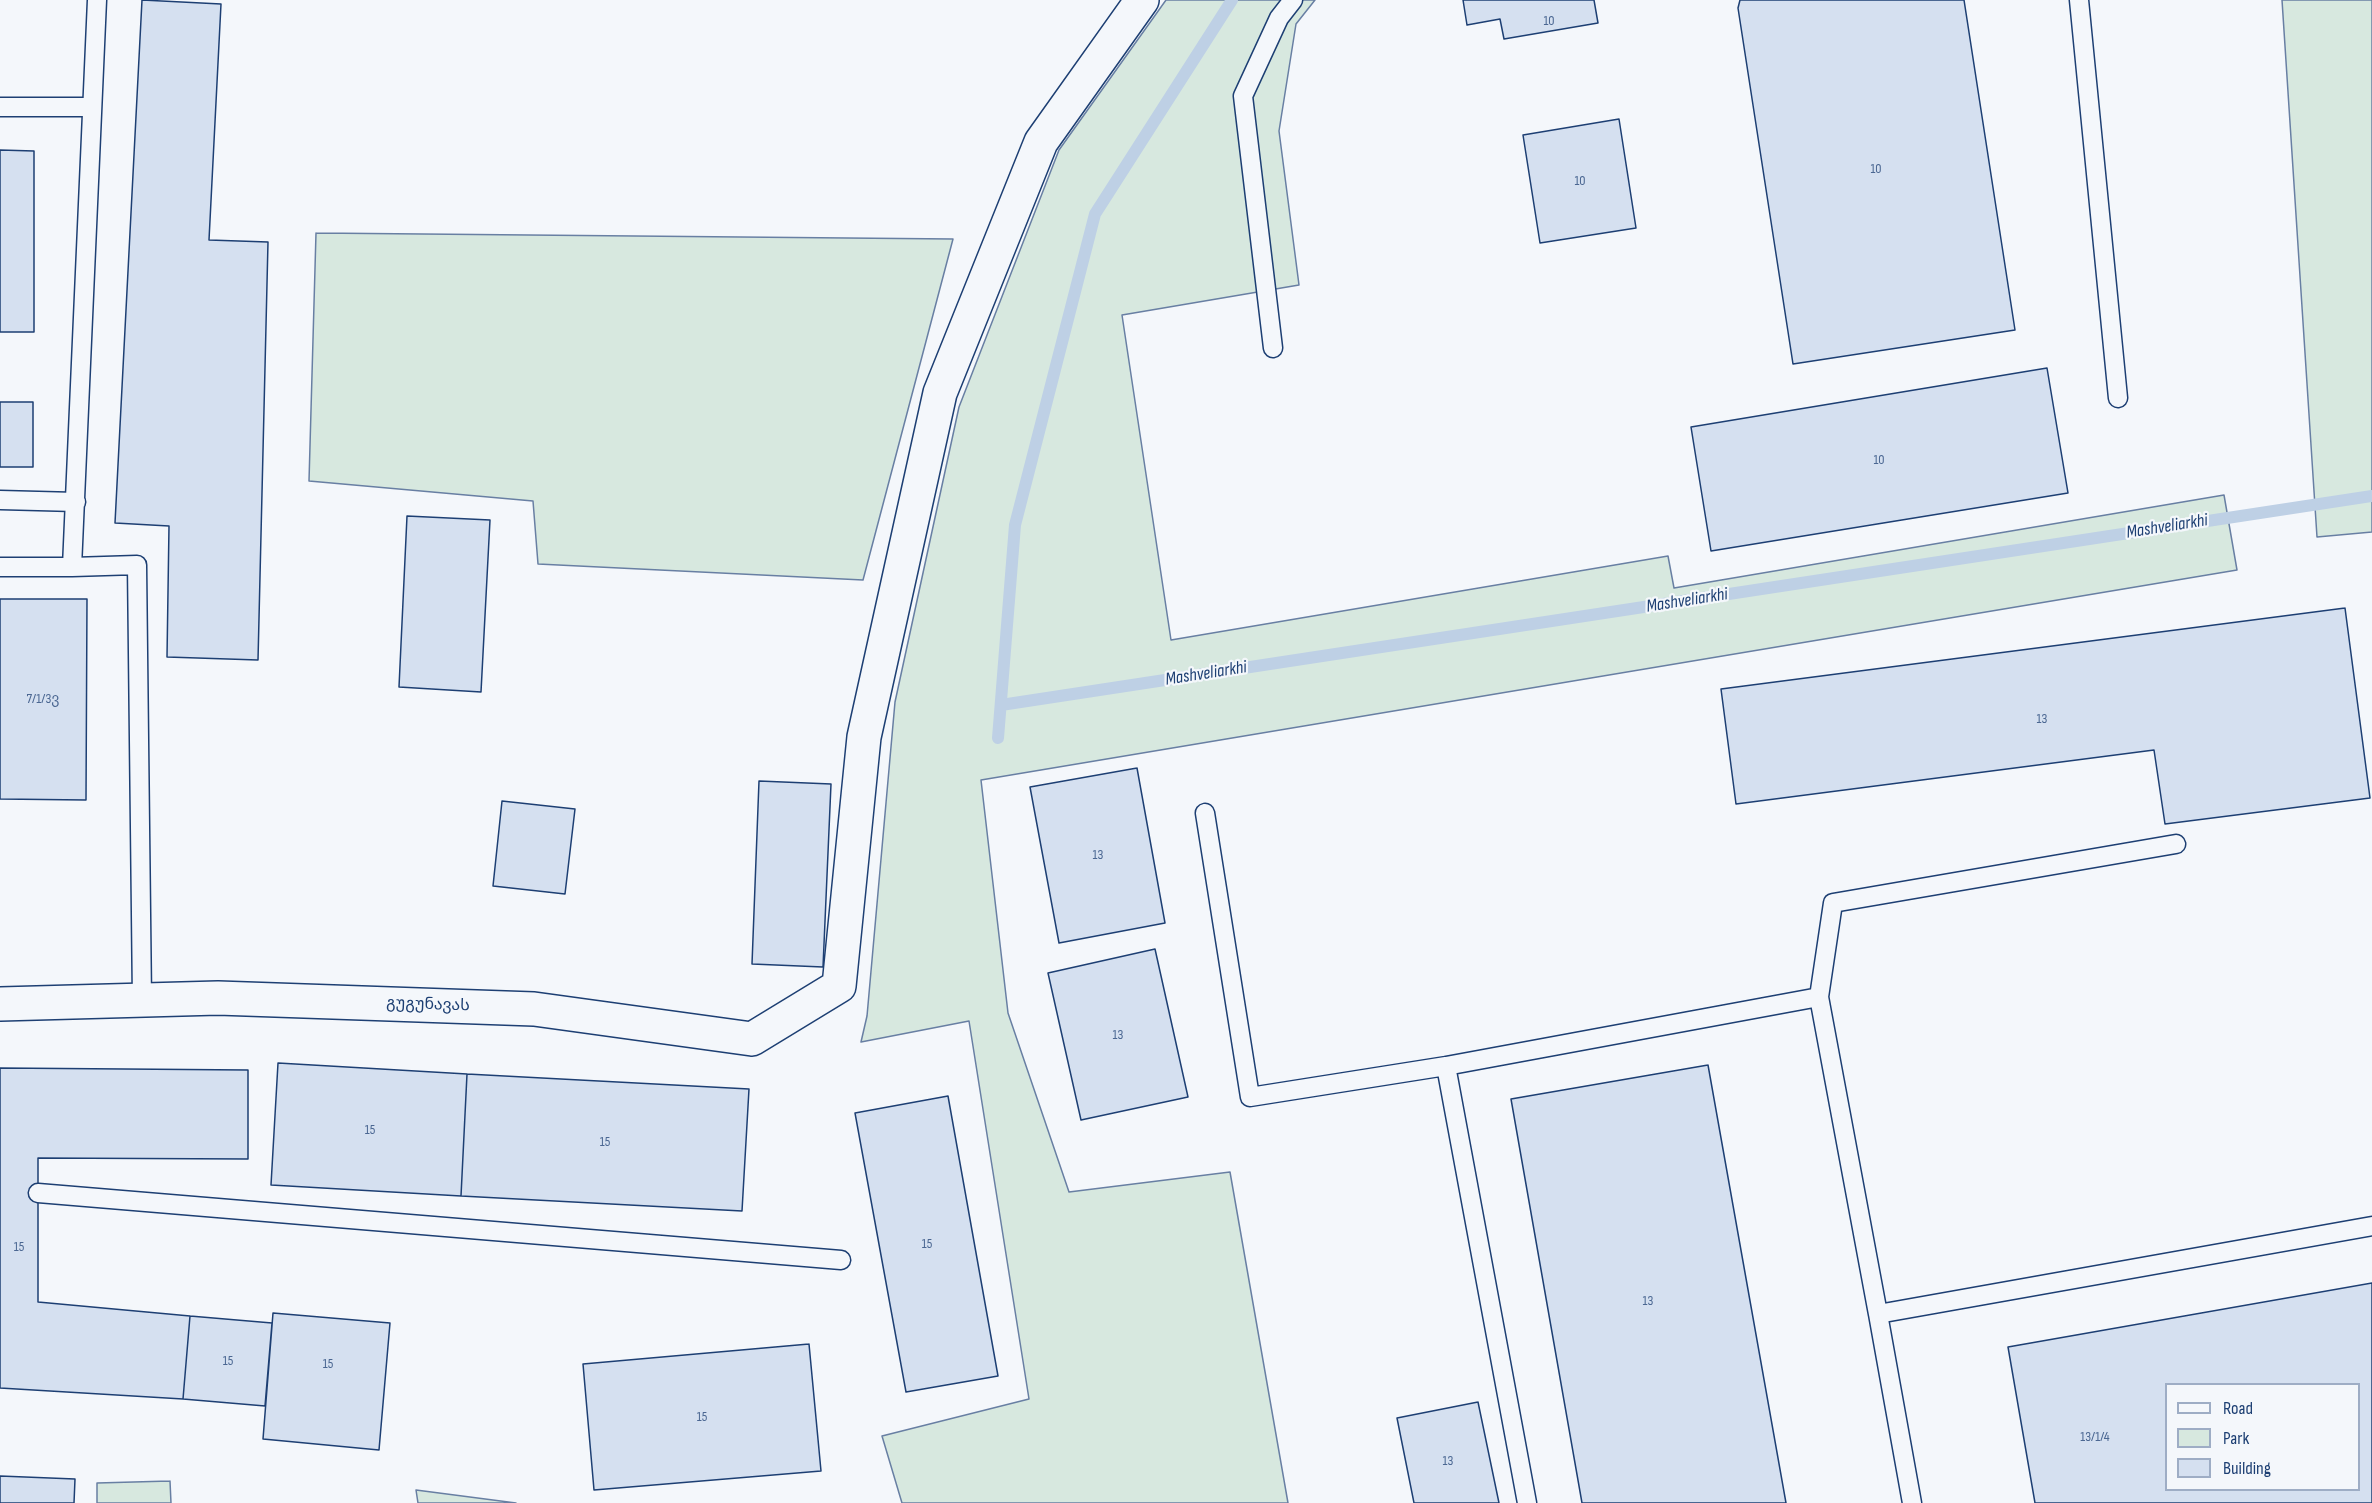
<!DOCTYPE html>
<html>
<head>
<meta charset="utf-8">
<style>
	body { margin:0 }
	#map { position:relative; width:2372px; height:1503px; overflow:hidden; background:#f4f7fb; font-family:"Sofia Sans Condensed",sans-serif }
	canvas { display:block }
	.legend { position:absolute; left:2165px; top:1383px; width:195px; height:108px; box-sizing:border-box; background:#f4f7fb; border:2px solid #9eadc5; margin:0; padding:8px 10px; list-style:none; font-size:18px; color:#1d3f73 }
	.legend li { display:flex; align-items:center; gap:12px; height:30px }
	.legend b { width:30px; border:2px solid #9eadc5 }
</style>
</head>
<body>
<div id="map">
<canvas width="2372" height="1503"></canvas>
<ul class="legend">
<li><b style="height:8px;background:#f4f7fb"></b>Road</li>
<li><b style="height:16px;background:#d7e8df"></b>Park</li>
<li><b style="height:16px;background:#d5e0f0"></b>Building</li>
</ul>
</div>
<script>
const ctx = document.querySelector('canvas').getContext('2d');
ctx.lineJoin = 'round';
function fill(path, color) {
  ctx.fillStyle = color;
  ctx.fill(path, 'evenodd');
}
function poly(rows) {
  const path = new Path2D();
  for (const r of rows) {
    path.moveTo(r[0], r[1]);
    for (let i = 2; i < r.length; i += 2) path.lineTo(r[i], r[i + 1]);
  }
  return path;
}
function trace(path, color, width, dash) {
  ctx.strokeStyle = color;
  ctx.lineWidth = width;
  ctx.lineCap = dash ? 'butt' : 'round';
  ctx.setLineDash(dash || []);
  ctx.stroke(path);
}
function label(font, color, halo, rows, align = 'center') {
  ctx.font = font + ' "Sofia Sans Condensed","Noto Sans Georgian",sans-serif';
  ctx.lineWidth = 4.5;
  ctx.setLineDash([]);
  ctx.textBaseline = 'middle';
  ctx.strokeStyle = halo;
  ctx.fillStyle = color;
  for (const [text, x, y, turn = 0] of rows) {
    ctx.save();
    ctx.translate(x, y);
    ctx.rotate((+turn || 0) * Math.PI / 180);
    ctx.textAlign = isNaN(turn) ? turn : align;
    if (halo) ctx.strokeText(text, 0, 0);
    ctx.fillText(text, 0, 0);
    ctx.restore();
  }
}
const green = poly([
	[1166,0,1315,0,1296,24,1279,131,1299,285,1122,315,1171,640,1668,556,1674,588,2224,495,2237,570,981,780,1008,1013,1069,1192,1230,1172,1288,1503,902,1503,882,1436,1029,1399,969,1021,861,1042,867,1016,895,702,959,407,1059,150,1166,0],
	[2282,0,2372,0,2372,532,2317,537,2282,0],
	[316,233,953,239,863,580,538,564,533,501,309,481,316,233],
	[170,1481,171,1503,97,1503,97,1483,170,1481],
	[416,1490,516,1503,418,1503,416,1490]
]);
fill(green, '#d7e8df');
trace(green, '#687fa3', 1.5);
trace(poly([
	[1001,705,2372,496],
	[998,738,1015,525,1095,214,1232,0]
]), '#bed0e5', 12);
const building = poly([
	[142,0,221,4,209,240,268,242,258,660,167,657,169,526,115,523,142,0],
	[1463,0,1594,0,1598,23,1504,39,1500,19,1467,25,1463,0],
	[1740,0,1964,0,2015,330,1793,364,1738,8,1740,0],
	[1619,119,1636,228,1540,243,1523,135,1619,119],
	[0,150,34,151,34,332,0,332,0,150],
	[2047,368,2068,493,1711,551,1691,427,2047,368],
	[0,402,33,402,33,467,0,467,0,402],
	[407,516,490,520,481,692,399,687,407,516],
	[0,599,87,599,86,800,0,799,0,599],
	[2345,608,2370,798,2165,824,2154,750,1736,804,1721,689,2345,608],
	[1137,768,1165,923,1059,943,1030,787,1137,768],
	[759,781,831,784,823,967,752,964,759,781],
	[502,801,575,809,565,894,493,886,502,801],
	[1155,949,1188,1097,1081,1120,1048,973,1155,949],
	[278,1063,467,1074,461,1196,271,1185,278,1063],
	[1708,1065,1786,1503,1582,1503,1511,1099,1708,1065],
	[0,1068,248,1070,248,1159,38,1158,38,1302,190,1316,183,1399,0,1388,0,1068],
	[467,1074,749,1089,742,1211,461,1196,467,1074],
	[948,1096,998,1376,906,1392,855,1113,948,1096],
	[2372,1283,2372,1503,2035,1503,2008,1347,2372,1283],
	[2166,1384,2358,1384,2358,1490,2166,1490,2166,1384],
	[273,1313,390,1323,379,1450,263,1439,273,1313],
	[190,1316,272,1323,265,1406,183,1399,190,1316],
	[809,1344,821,1471,594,1490,583,1364,809,1344],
	[1478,1402,1499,1503,1414,1503,1397,1418,1478,1402],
	[0,1476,75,1479,74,1503,0,1503,0,1476]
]);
fill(building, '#d5e0f0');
trace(building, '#1d3f73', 1.5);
const service = poly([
	[97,0,72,567,137,565,142,1001],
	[2079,0,2118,398],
	[0,107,92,107],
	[1273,348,1243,96,1279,18,1293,0],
	[0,500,76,502],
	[0,567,72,567],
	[1205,813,1250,1097,1446,1066],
	[1819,997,1833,903,2176,844],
	[38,1193,841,1260],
	[1527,1503,1446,1066,1819,997,1878,1314],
	[1912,1503,1878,1314,2372,1226]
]);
const minor = poly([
	[0,1004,218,998,534,1009,752,1039,839,986,864,737,940,393,1041,142,1142,0]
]);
trace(service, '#1d3f73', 21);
trace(minor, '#1d3f73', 36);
trace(service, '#f4f7fb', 18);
trace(minor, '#f4f7fb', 33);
label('14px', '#4b6792', null, [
	["10",1549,21],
	["10",1876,169],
	["10",1580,181],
	["10",1879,460],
	["7/1/3ვ",43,699],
	["13",2042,719],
	["13",1098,855],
	["13",1118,1035],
	["15",370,1130],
	["15",605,1142],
	["15",927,1244],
	["15",19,1247],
	["13",1648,1301],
	["15",228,1361],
	["15",328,1364],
	["15",702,1417],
	["13/1/4",2095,1437],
	["13",1448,1461]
]);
label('16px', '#1d3f73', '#f4f7fb', [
	["გუგუნავას",428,1005,2]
]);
label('italic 18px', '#1d3f73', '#f4f7fb', [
	["Mashveliarkhi",2167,527,-9],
	["Mashveliarkhi",1687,601,-9],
	["Mashveliarkhi",1206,674,-9]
]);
</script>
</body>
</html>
